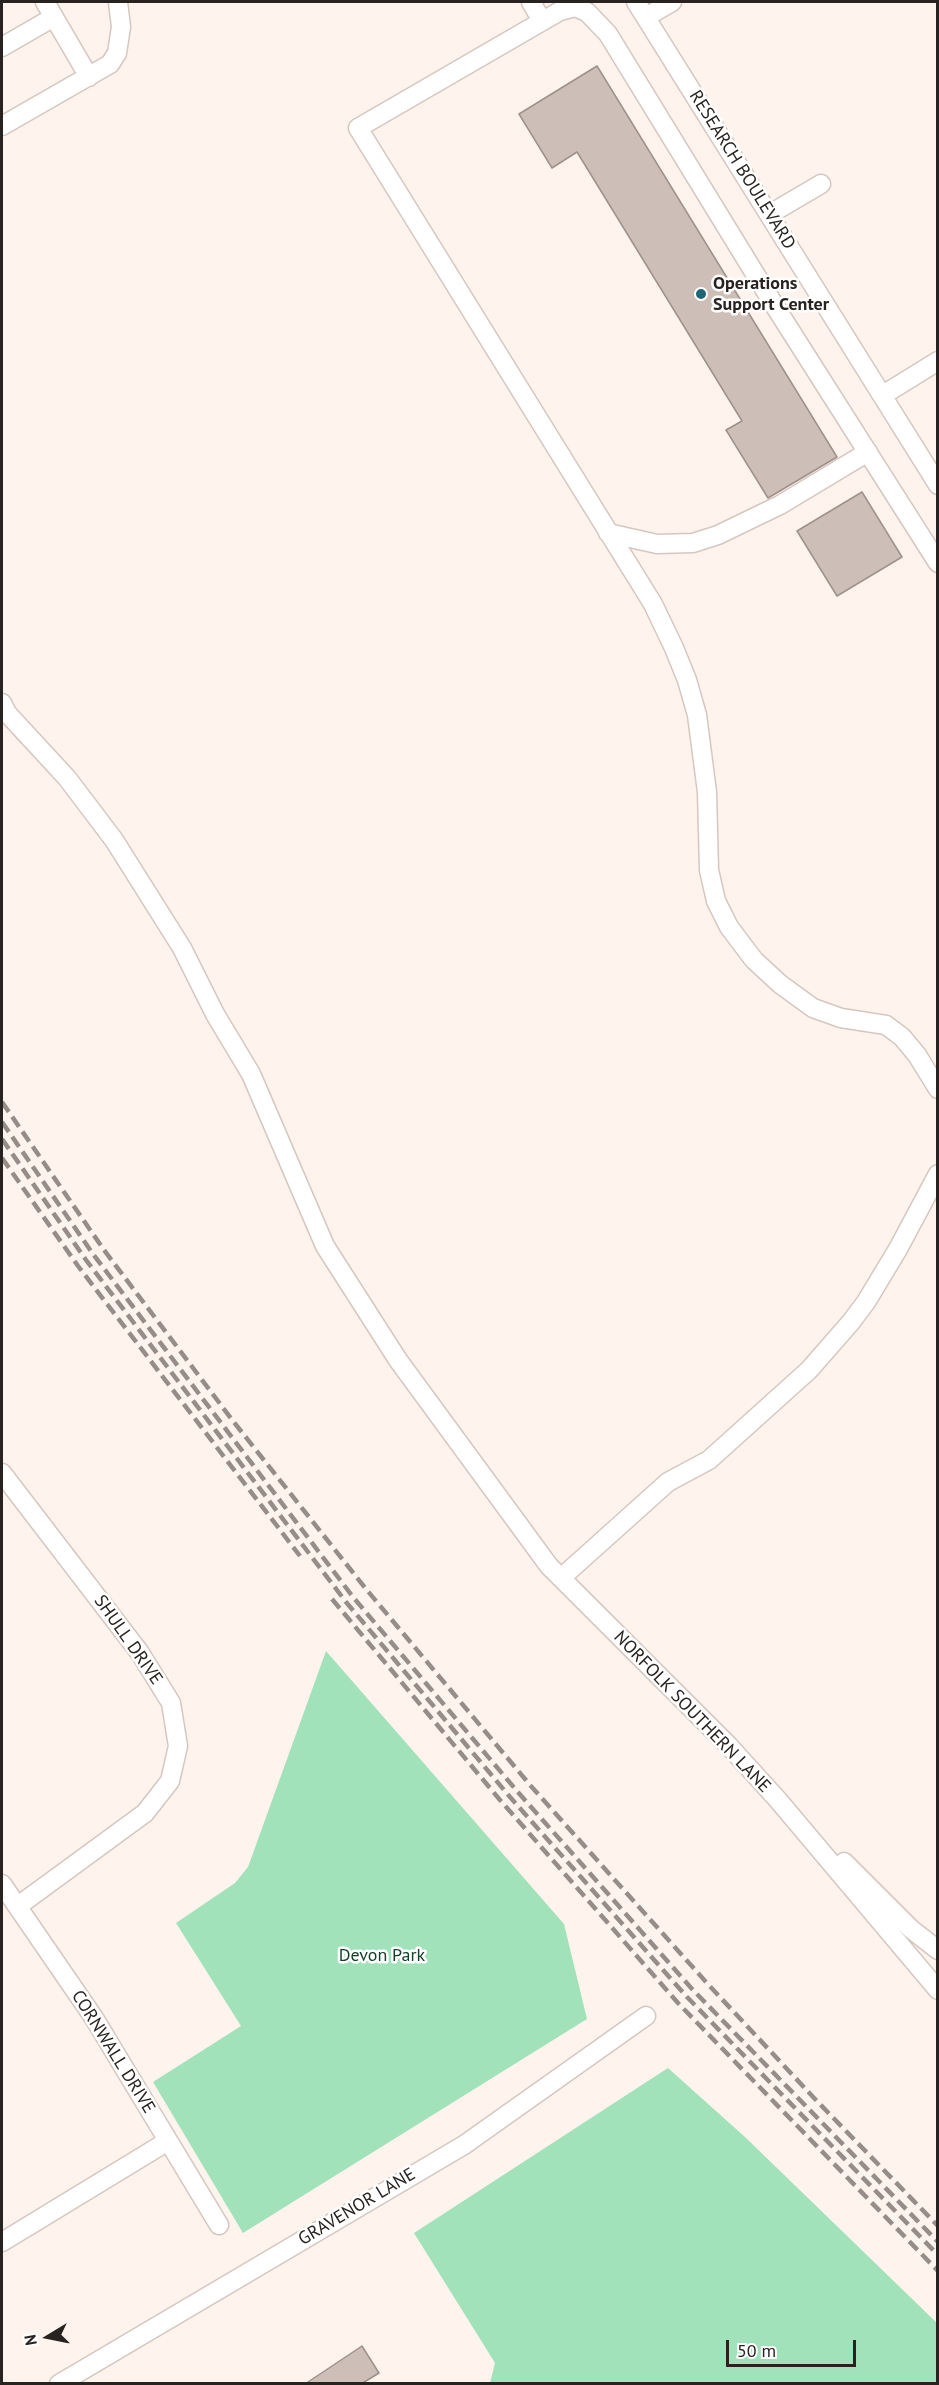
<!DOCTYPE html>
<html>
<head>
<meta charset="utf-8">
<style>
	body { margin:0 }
	#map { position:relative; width:939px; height:2385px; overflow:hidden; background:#fff3ed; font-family:"PT Sans",sans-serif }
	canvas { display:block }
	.frame { position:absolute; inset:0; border:3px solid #282320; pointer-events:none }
	.north { position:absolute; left:18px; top:2307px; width:60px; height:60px; -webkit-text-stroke:4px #fff; paint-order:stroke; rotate:260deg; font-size:16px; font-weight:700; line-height:24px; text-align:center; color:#282320 }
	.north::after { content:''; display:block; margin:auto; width:21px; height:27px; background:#282320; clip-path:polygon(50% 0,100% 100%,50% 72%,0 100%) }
	.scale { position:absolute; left:726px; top:2340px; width:130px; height:27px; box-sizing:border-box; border:3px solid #282320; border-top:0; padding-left:8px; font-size:18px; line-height:21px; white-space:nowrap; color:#282320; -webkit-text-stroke:4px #fff; paint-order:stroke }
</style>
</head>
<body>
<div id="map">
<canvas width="939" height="2385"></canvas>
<div class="frame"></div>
<div class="north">N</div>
<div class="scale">50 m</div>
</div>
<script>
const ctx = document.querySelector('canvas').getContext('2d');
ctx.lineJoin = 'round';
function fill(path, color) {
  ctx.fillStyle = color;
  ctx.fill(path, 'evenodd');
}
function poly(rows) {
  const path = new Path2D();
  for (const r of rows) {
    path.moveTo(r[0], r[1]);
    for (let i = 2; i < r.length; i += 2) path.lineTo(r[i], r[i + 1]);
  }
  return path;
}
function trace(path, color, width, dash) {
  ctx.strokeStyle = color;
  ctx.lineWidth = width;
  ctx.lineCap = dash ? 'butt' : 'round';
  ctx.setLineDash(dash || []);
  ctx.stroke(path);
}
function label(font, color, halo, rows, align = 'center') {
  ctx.font = font + ' "PT Sans",sans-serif';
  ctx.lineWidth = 5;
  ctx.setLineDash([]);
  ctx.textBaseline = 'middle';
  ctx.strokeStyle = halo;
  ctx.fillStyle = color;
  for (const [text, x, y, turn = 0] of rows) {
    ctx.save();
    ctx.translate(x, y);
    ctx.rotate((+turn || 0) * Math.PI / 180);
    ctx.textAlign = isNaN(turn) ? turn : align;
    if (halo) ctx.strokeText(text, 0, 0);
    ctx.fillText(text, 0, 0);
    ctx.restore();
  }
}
fill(poly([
	[326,1651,564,1924,587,2019,243,2233,153,2082,241,2026,176,1923,235,1883,248,1867],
	[668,2068,745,2137,937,2323,937,2383,490,2383,495,2363,414,2233]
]), '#a1e2ba');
const building = poly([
	[597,66,837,457,768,498,726,430,742,421,577,152,552,168,519,114,597,66],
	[862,492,902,557,837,596,797,531,862,492],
	[362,2346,379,2373,361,2384,305,2384,362,2346]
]);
fill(building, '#cdbfb7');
trace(building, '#9e918a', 1.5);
const minor = poly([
	[45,2,89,77],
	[531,2,542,21],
	[636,2,938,485],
	[646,17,672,2],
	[2,47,54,17],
	[2,126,110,64,117,53,121,27,118,2],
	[770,214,821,184],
	[883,395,938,361],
	[608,533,657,544,693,543,718,535,780,505,868,452],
	[938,563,776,308,608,34,587,12,575,7,560,11,358,128,653,604,674,648,687,680,697,715,707,792,709,870,716,901,729,927,754,960,780,984,813,1008,841,1018,886,1025,902,1037,917,1055,938,1089],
	[2,703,7,713,67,778,114,840,182,948,215,1014,251,1074,325,1246,398,1360,549,1566,729,1746,778,1800,938,1990],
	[2,1473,140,1653,171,1703,178,1746,170,1781,145,1813,18,1906],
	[561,1578,668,1482,709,1460,809,1370,851,1322,866,1302,898,1249,938,1174],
	[844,1862,911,1929,938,1950],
	[2,1884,94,2018,219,2225],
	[2,2242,168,2141],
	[59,2384,464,2145,646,2016]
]);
trace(minor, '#d5c7c0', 21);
trace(minor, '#fff', 18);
trace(poly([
	[2,1102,104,1250,233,1421,366,1589,530,1785,706,1982,814,2098,938,2226],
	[2,1122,93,1254,353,1597,517,1791,693,1990,938,2242],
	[2,1139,86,1260,346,1602,510,1797,687,1997,938,2255],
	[2,1158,78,1266,300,1556],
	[332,1599,500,1800,678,2003,938,2271]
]), '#968d89', 4.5, [12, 6]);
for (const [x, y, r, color] of [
	[701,294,6,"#206775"]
]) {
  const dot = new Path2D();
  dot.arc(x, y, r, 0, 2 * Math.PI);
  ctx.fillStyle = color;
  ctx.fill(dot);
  trace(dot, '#fff', 2);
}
label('18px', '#282320', '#fff', [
	["RESEARCH BOULEVARD",742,170,58],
	["SHULL DRIVE",128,1640,55],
	["NORFOLK SOUTHERN LANE",692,1712,46],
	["CORNWALL DRIVE",113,2052,58],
	["GRAVENOR LANE",357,2207,-31]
]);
label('bold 18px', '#282320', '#fff', [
	["Operations",713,284],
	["Support Center",713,305]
], 'left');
label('18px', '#133d27', '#fff', [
	["Devon Park",382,1956]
]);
</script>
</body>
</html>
